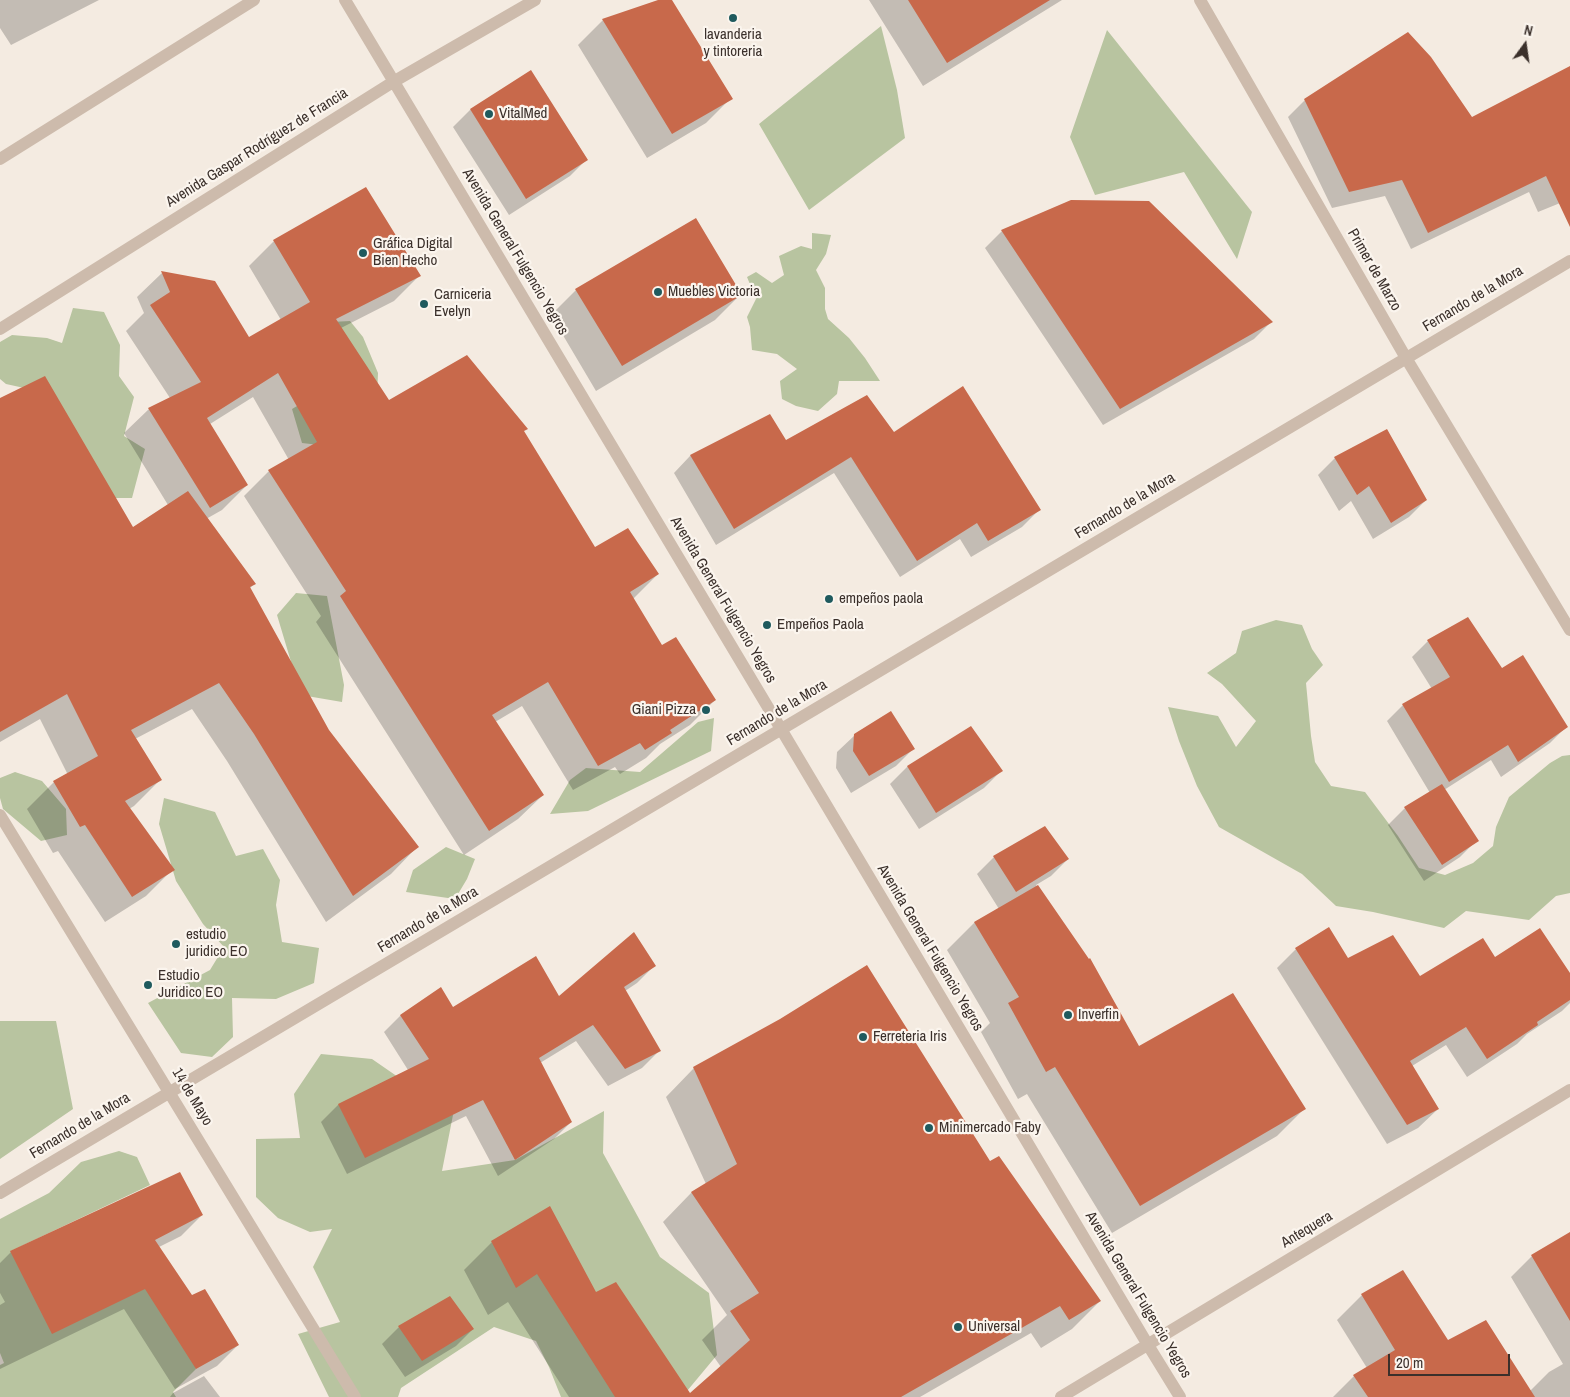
<!DOCTYPE html>
<html>
<head>
<meta charset="utf-8">
<style>
	body { margin:0 }
	#map { position:relative; width:1570px; height:1397px; overflow:hidden; background:#f4ebe1; font-family:"Archivo Narrow",sans-serif }
	canvas { display:block }
	.north { position:absolute; left:1500px; top:20px; width:50px; height:50px; -webkit-text-stroke:4px #fbf5ee; paint-order:stroke; rotate:14deg; font-size:14px; font-weight:700; line-height:20px; text-align:center; color:#3b302b }
	.north::after { content:''; display:block; margin:auto; width:18px; height:22px; background:#3b302b; clip-path:polygon(50% 0,100% 100%,50% 72%,0 100%) }
	.scale { position:absolute; left:1388px; top:1354px; width:122px; height:22px; box-sizing:border-box; border:2px solid #3b302b; border-top:0; padding-left:6px; font-size:15px; line-height:18px; white-space:nowrap; color:#3b302b; -webkit-text-stroke:4px #fbf5ee; paint-order:stroke }
</style>
</head>
<body>
<div id="map">
<canvas width="1570" height="1397"></canvas>
<div class="north">N</div>
<div class="scale">20 m</div>
</div>
<script>
const ctx = document.querySelector('canvas').getContext('2d');
ctx.lineJoin = 'round';
function fill(path, color) {
  ctx.fillStyle = color;
  ctx.fill(path, 'evenodd');
}
function poly(rows) {
  const path = new Path2D();
  for (const r of rows) {
    path.moveTo(r[0], r[1]);
    for (let i = 2; i < r.length; i += 2) path.lineTo(r[i], r[i + 1]);
  }
  return path;
}
function trace(path, color, width, dash) {
  ctx.strokeStyle = color;
  ctx.lineWidth = width;
  ctx.lineCap = dash ? 'butt' : 'round';
  ctx.setLineDash(dash || []);
  ctx.stroke(path);
}
function label(font, color, halo, rows, align = 'center') {
  ctx.font = font + ' "Archivo Narrow",sans-serif';
  ctx.lineWidth = 4.5;
  ctx.setLineDash([]);
  ctx.textBaseline = 'middle';
  ctx.strokeStyle = halo;
  ctx.fillStyle = color;
  for (const [text, x, y, turn = 0] of rows) {
    ctx.save();
    ctx.translate(x, y);
    ctx.rotate((+turn || 0) * Math.PI / 180);
    ctx.textAlign = isNaN(turn) ? turn : align;
    if (halo) ctx.strokeText(text, 0, 0);
    ctx.fillText(text, 0, 0);
    ctx.restore();
  }
}
fill(poly([
	[881,26,897,90,905,138,809,210,759,124],
	[1107,30,1252,212,1237,259,1184,172,1095,195,1070,137],
	[812,233,831,235,826,254,816,270,825,288,825,309,828,319,849,338,865,358,880,381,839,381,837,394,818,411,796,406,782,399,780,381,797,369,777,354,752,350,750,327,747,317,756,299,747,277,756,272,772,283,784,275,779,256,801,246,812,249],
	[73,308,104,312,120,345,119,376,134,397,124,436,145,449,132,498,103,498,47,393,6,384,0,379,0,342,12,335,47,338,62,343],
	[350,321,363,337,378,373,377,397,319,445,302,443,292,409,309,399,331,322],
	[296,593,327,596,344,685,342,702,301,695,277,615],
	[1276,620,1302,625,1312,649,1323,665,1306,683,1311,736,1315,762,1331,786,1365,792,1398,836,1419,868,1445,875,1473,863,1493,846,1496,827,1509,797,1550,763,1562,756,1570,755,1570,893,1556,896,1529,920,1466,911,1444,928,1373,912,1336,906,1302,874,1219,827,1197,786,1179,741,1168,707,1218,716,1236,747,1256,721,1222,684,1207,673,1236,653,1242,631],
	[714,718,711,751,588,811,550,814,570,780,586,768,640,772,698,722],
	[15,772,42,781,66,809,67,835,41,841,3,809,0,798,0,778],
	[164,798,215,812,236,856,263,849,280,880,276,905,282,942,319,948,314,983,276,999,232,998,233,1037,212,1057,181,1053,148,1003,210,970,224,947,203,924,176,881,159,824],
	[446,847,475,859,467,879,455,899,406,892,413,870],
	[0,1021,56,1021,73,1109,0,1159],
	[321,1054,372,1059,453,1115,442,1171,515,1160,604,1111,603,1153,660,1257,709,1293,717,1355,682,1397,561,1397,549,1367,536,1341,494,1327,401,1388,398,1397,329,1397,298,1334,340,1322,313,1267,332,1229,310,1232,278,1218,256,1197,256,1139,300,1138,294,1094],
	[119,1151,137,1157,150,1185,11,1251,177,1273,196,1369,173,1392,176,1397,0,1397,0,1365,4,1363,0,1353,0,1219,49,1193,81,1162]
]), '#b8c4a0');
fill(poly([
	[0,0,99,0,11,45,0,28],
	[662,0,671,0,731,98,706,123,647,158,578,45,603,20],
	[869,0,1062,0,923,86],
	[1570,67,1570,199,1538,212,1529,192,1411,249,1385,196,1332,208,1288,117,1305,100,1472,119],
	[531,72,587,159,570,176,509,215,453,127,470,110],
	[1002,231,1271,322,1254,339,1103,425,985,248],
	[274,241,419,276,394,301,341,328,389,402,523,432,595,549,658,574,633,599,662,647,715,700,690,725,660,744,646,758,620,774,615,767,573,790,522,706,495,722,543,795,518,819,464,855,316,622,321,616,244,496,269,471,289,460,253,397,210,424,247,485,222,510,206,519,254,584,249,589,328,731,417,847,391,874,326,922,227,761,192,709,135,739,160,780,134,806,129,809,173,869,146,896,105,922,58,851,53,853,27,809,54,782,68,775,40,719,0,742,0,399,133,528,168,505,124,433,149,409,170,398,126,331,144,313,137,297,162,273,248,339,281,320,249,266],
	[576,290,740,295,715,320,596,391,551,315],
	[770,416,786,442,893,433,1039,510,1022,527,971,557,960,539,900,577,834,473,716,545,674,473,690,456],
	[1387,430,1426,500,1409,517,1373,539,1351,501,1339,511,1318,475,1335,458],
	[1428,641,1501,669,1566,727,1550,743,1501,777,1491,760,1444,790,1477,840,1460,857,1424,881,1388,825,1405,808,1430,793,1387,721,1403,705,1432,689,1412,657],
	[971,728,1001,771,984,788,919,829,890,784,907,767],
	[855,735,913,749,896,766,851,793,836,768,837,752],
	[994,857,1068,859,1051,876,1036,885,1088,961,1139,1047,1304,1109,1277,1136,1112,1233,1027,1094,1018,1099,981,1032,990,1023,947,950,975,922,999,909,977,874],
	[1296,949,1420,978,1495,959,1570,975,1570,1003,1562,1011,1527,1034,1517,1044,1467,1077,1446,1045,1412,1066,1438,1109,1418,1128,1387,1144,1277,968],
	[654,966,637,983,625,991,659,1051,642,1068,608,1086,576,1041,540,1063,571,1122,554,1139,498,1176,466,1116,347,1174,321,1122,338,1105,408,1070,384,1032,401,1015,452,1008,559,998],
	[694,1068,990,1162,1100,1301,1072,1329,1041,1348,1031,1333,920,1397,569,1397,508,1302,488,1315,464,1270,492,1242,595,1294,690,1394,721,1367,702,1340,727,1315,663,1222,691,1193,706,1184,666,1097],
	[202,1215,181,1236,159,1247,191,1297,238,1345,217,1366,175,1389,124,1309,0,1369,0,1305,5,1302,0,1293,0,1263,11,1252],
	[1570,1234,1570,1397,1333,1397,1354,1376,1367,1368,1337,1320,1362,1295,1448,1342,1530,1391,1549,1372,1563,1364,1511,1277,1532,1256],
	[399,1327,473,1329,456,1346,405,1377,382,1344],
	[204,1376,220,1397,170,1397,173,1393]
]), '#0003');
fill(poly([
	[658,0,672,0,733,99,672,134,602,19],
	[908,0,1050,0,947,63],
	[1408,32,1431,57,1472,117,1570,66,1570,227,1546,176,1428,233,1402,180,1349,192,1304,99],
	[531,70,588,160,526,199,470,109],
	[366,187,421,276,336,319,389,400,467,355,528,429,524,431,595,547,628,528,659,574,630,592,662,645,676,637,716,700,670,730,672,733,645,750,640,743,598,766,548,682,492,715,544,795,489,831,340,596,346,591,268,470,317,442,278,373,207,418,248,485,210,508,148,408,201,382,150,305,170,292,161,271,215,281,249,337,310,302,273,240],
	[1071,200,1149,201,1273,322,1120,409,1001,230],
	[696,218,742,295,622,366,575,289],
	[45,376,133,527,188,491,256,584,250,587,329,730,419,847,353,896,254,734,219,683,131,730,162,780,125,801,175,870,132,897,85,825,80,827,53,781,98,756,67,694,0,732,0,398],
	[963,386,1041,510,988,541,977,523,917,561,851,457,734,529,690,455,770,414,786,440,867,395,894,432],
	[1387,429,1427,500,1391,523,1369,486,1357,495,1334,457],
	[1468,617,1502,668,1523,655,1568,727,1518,762,1508,745,1449,782,1402,704,1450,677,1427,640],
	[891,711,915,749,869,776,853,751,854,734],
	[971,726,1003,771,936,813,907,766],
	[1442,784,1479,841,1442,865,1404,807],
	[1045,826,1069,859,1016,892,993,856],
	[1038,885,1089,959,1090,958,1139,1046,1233,993,1306,1109,1140,1206,1055,1067,1046,1072,1008,1003,1019,997,974,922],
	[1329,927,1348,958,1393,935,1420,976,1483,938,1495,957,1540,928,1570,973,1570,1000,1537,1022,1538,1025,1487,1059,1466,1027,1410,1061,1439,1109,1407,1125,1295,948],
	[634,932,656,966,624,987,661,1051,625,1069,593,1025,539,1058,572,1122,515,1160,483,1100,365,1158,338,1104,429,1059,400,1015,441,987,453,1007,536,956,559,996],
	[867,965,990,1161,999,1156,1101,1301,1069,1320,1060,1306,901,1397,615,1397,537,1274,516,1288,491,1241,550,1206,596,1292,616,1282,690,1393,750,1340,730,1311,759,1293,691,1192,737,1164,693,1067,780,1019],
	[180,1172,203,1215,155,1240,192,1295,205,1289,239,1345,196,1369,145,1289,52,1334,10,1251],
	[1570,1232,1570,1321,1531,1255],
	[1403,1270,1448,1340,1486,1320,1535,1397,1368,1397,1353,1375,1395,1350,1361,1294],
	[450,1296,474,1329,422,1361,398,1326]
]), '#c8694b');
trace(poly([
	[345,0,781,729,1148,1345,1180,1397],
	[1200,0,1406,358,1570,630],
	[0,159,254,0],
	[0,329,393,82,535,0],
	[0,815,355,1397],
	[0,1193,1570,261],
	[1061,1397,1570,1090]
]), '#cdbbac', 12);
for (const [x, y, r, color] of [
	[733,18,5,"#1f5a5e"],
	[489,114,5,"#1f5a5e"],
	[363,253,5,"#1f5a5e"],
	[658,292,5,"#1f5a5e"],
	[424,304,5,"#1f5a5e"],
	[829,599,5,"#1f5a5e"],
	[767,625,5,"#1f5a5e"],
	[706,710,5,"#1f5a5e"],
	[176,944,5,"#1f5a5e"],
	[148,985,5,"#1f5a5e"],
	[1068,1015,5,"#1f5a5e"],
	[863,1037,5,"#1f5a5e"],
	[929,1128,5,"#1f5a5e"],
	[958,1327,5,"#1f5a5e"]
]) {
  const dot = new Path2D();
  dot.arc(x, y, r, 0, 2 * Math.PI);
  ctx.fillStyle = color;
  ctx.fill(dot);
  trace(dot, '#fbf5ee', 2);
}
label('15px', '#3b302b', '#fbf5ee', [
	["lavanderia",733,35,"center"],
	["y tintoreria",733,52,"center"],
	["VitalMed",499,114],
	["Gráfica Digital",373,244],
	["Bien Hecho",373,261],
	["Muebles Victoria",668,292],
	["Carniceria",434,295],
	["Evelyn",434,312],
	["empeños paola",839,599],
	["Empeños Paola",777,625],
	["Giani Pizza",696,710,"right"],
	["estudio",186,935],
	["juridico EO",186,952],
	["Estudio",158,976],
	["Juridico EO",158,993],
	["Inverfin",1078,1015],
	["Ferreteria Iris",873,1037],
	["Minimercado Faby",939,1128],
	["Universal",968,1327]
], 'left');
label('15px', '#3b302b', '#fbf5ee', [
	["Avenida Gaspar Rodríguez de Francia",257,148,-32],
	["Avenida General Fulgencio Yegros",515,252,59],
	["Primer de Marzo",1374,270,60],
	["Fernando de la Mora",1473,299,-31],
	["Fernando de la Mora",1125,506,-31],
	["Avenida General Fulgencio Yegros",723,600,59],
	["Fernando de la Mora",777,713,-31],
	["Fernando de la Mora",428,920,-31],
	["Avenida General Fulgencio Yegros",930,948,59],
	["14 de Mayo",192,1097,59],
	["Fernando de la Mora",80,1126,-31],
	["Antequera",1307,1230,-31],
	["Avenida General Fulgencio Yegros",1138,1295,59]
]);
</script>
</body>
</html>
